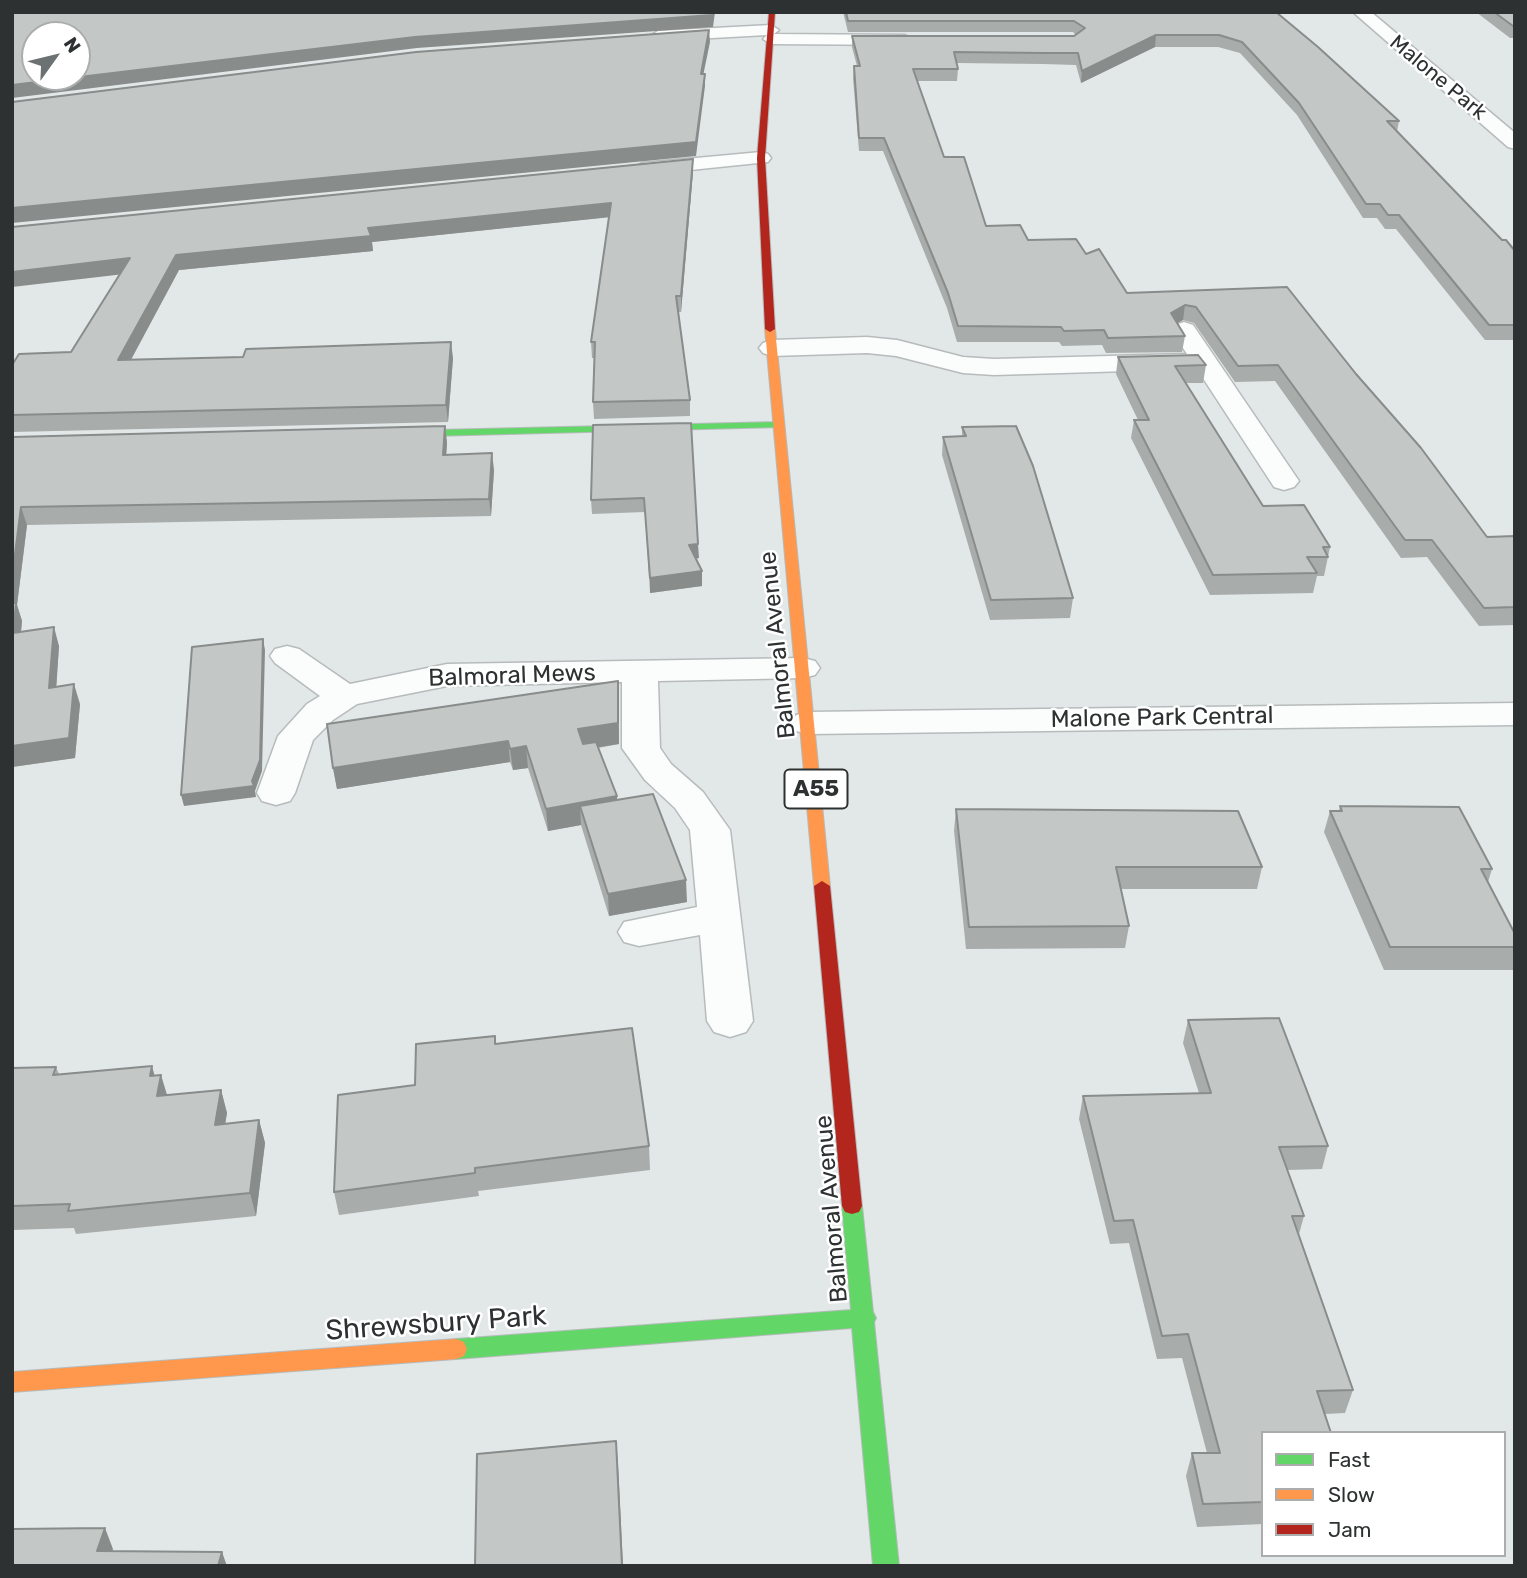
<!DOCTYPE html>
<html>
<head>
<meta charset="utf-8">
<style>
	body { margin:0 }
	#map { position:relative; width:1527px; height:1578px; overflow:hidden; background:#e2e8e8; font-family:Rubik,sans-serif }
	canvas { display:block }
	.frame { position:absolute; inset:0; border:14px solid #2d3131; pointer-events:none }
	.legend { position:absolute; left:1261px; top:1431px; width:245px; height:126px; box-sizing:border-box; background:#fff; border:2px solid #abadad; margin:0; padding:9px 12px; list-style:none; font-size:21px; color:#2d3131 }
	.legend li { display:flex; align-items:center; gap:14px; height:35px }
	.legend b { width:35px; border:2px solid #abadad }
	.north { position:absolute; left:21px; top:21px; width:70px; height:70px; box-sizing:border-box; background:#fff; border:2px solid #abadad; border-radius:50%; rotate:56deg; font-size:19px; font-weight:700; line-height:28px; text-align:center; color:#2d3131 }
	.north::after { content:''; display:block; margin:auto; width:24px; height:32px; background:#6c7171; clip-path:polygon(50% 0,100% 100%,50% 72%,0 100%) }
</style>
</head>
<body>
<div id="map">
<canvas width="1527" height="1578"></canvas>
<div class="frame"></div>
<ul class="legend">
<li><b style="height:9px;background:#63d668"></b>Fast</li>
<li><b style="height:9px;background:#ff974d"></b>Slow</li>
<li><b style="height:9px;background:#b3261e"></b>Jam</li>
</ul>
<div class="north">N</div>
</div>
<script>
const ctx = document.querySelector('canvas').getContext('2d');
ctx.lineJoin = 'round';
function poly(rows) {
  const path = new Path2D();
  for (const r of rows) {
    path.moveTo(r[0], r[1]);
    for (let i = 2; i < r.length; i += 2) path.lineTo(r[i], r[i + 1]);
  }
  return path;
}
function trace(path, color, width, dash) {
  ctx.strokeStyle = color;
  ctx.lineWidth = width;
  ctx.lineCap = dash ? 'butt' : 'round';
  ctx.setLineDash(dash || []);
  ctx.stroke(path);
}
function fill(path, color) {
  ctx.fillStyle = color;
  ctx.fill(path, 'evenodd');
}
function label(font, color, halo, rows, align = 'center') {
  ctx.font = font + ' Rubik,sans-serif';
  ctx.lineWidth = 5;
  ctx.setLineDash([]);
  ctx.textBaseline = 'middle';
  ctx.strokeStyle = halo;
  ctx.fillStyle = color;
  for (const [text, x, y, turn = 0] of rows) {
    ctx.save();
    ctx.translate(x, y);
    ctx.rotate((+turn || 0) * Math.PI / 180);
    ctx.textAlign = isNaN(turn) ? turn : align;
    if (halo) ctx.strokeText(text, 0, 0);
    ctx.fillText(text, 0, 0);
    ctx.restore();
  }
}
const street = poly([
	[1353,12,1371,12,1515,133,1515,149,1508,147,1353,12],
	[771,25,779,30,774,34,905,35,913,40,905,45,771,44,763,39,767,35,658,41,650,36,658,31,771,25],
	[761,152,768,154,771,158,768,162,642,175,632,169,642,163,761,152],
	[1184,322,1193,325,1299,481,1294,487,1284,490,1274,487,1197,369,994,375,963,373,896,356,867,353,772,356,763,353,759,348,763,343,772,340,867,337,897,340,963,357,994,359,1187,354,1171,330,1175,325,1184,322],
	[287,646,299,649,350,684,447,664,803,658,815,661,820,668,815,675,803,678,658,681,660,748,671,764,703,792,730,830,753,1021,746,1032,730,1037,714,1032,707,1021,700,935,639,946,624,942,618,932,624,922,697,907,690,830,675,808,645,780,622,748,622,682,447,686,357,704,333,720,313,740,295,793,290,801,276,805,262,801,257,793,278,736,307,704,320,696,275,663,270,656,275,649,287,646],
	[1515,703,1515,725,809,734,796,731,791,723,796,715,809,712,1515,703]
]);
const fast = poly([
	[778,422,782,423,782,427,392,437,386,434,392,431,778,422],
	[852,1198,859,1200,862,1206,873,1312,876,1318,874,1322,899,1566,873,1566,852,1328,456,1359,448,1356,445,1349,448,1342,456,1339,851,1310,842,1206,845,1200,852,1198]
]);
const slow = poly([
	[770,326,775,329,830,886,822,891,814,886,765,329,770,326],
	[456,1339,464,1342,467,1349,464,1356,456,1359,12,1392,12,1372,456,1339]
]);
const jam = poly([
	[769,12,775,12,765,158,775,329,770,332,765,329,757,158,769,12],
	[822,881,830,886,862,1206,859,1212,852,1214,845,1212,842,1206,814,886,822,881]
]);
trace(street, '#b7bbbb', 3);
trace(fast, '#b7bbbb', 2);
trace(slow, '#b7bbbb', 2);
trace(jam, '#b7bbbb', 2);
fill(street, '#fbfcfc');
fill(fast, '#63d668');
fill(slow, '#ff974d');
fill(jam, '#b3261e');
fill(poly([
	[843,12,1276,12,1399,121,1397,131,1502,240,1515,251,1515,340,1485,340,1396,229,1385,229,1377,218,1363,218,1297,115,1240,53,1218,47,1155,47,1081,83,1076,65,1043,64,957,63,958,69,957,81,917,81,944,157,986,226,1028,240,1086,254,1127,293,1287,287,1487,537,1515,536,1515,625,1479,626,1427,557,1401,558,1275,381,1235,382,1194,323,1183,320,1177,323,1185,336,1182,352,1106,353,1102,345,1062,346,1059,342,957,342,947,308,883,151,859,151,853,78,854,66,857,66,852,47,852,36,1074,36,1076,35,1073,32,848,32],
	[1476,12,1515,12,1515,38,1510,38],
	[693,159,693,172,681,312,678,312,690,400,690,416,594,419,593,402,594,358,592,358,591,342,609,217,372,242,373,251,179,270,131,360,453,358,448,422,12,432,12,365,71,352,120,275],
	[1118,357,1206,365,1203,383,1185,383,1263,506,1330,547,1324,576,1317,576,1313,593,1210,595,1131,438,1134,420,1138,420,1116,374],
	[593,425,699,558,696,559,702,571,702,586,650,593,645,512,592,514,591,500],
	[445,426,447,443,446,455,494,470,491,516,27,525,17,605,22,621,21,632,59,646,56,687,80,704,75,758,12,767,12,437],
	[962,427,1073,598,1070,618,990,620,942,455,943,437,962,436],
	[619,702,619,744,598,748,617,800,687,902,609,916,581,825,548,831,528,768,513,770,510,762,337,789,333,768],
	[1340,806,1492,869,1488,882,1515,934,1515,966,1514,970,1384,970,1324,832,1330,811,1339,811],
	[956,809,1262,867,1257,889,1121,889,1129,926,1125,948,966,949,954,831],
	[1188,1020,1328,1146,1322,1169,1287,1170,1304,1216,1299,1234,1353,1390,1345,1413,1325,1414,1263,1433,1263,1524,1197,1527,1186,1476,1192,1453,1207,1453,1182,1358,1157,1359,1129,1243,1110,1244,1079,1119,1083,1096,1199,1093,1183,1043],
	[496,1044,649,1146,650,1170,478,1191,479,1196,339,1215,334,1192,415,1085],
	[56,1067,59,1074,155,1076,167,1095,221,1090,227,1113,225,1124,259,1120,265,1143,256,1216,76,1234,74,1228,12,1230,12,1068]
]), '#a8acaa');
fill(poly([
	[715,12,713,27,417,48,12,98,12,85,415,37],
	[709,30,710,42,701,86,701,74],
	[1156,35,1155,47,1081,83,1082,71],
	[705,74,705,86,696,156,12,223,12,208],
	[693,159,693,172,681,312,681,296],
	[611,203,611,217,372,242,373,251,179,270,122,376,118,360,176,255,368,228],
	[130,258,133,273,12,287,12,272],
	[1185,305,1183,320,1169,328,1171,313],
	[451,342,453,358,448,422,446,405],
	[445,426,447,443,445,473,443,455],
	[492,453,494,470,491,516,489,499],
	[21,507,27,525,17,605,22,621,19,652,13,633,12,578],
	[698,544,699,558,690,559,689,545],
	[702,571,702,586,650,593,650,578],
	[54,627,59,646,55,707,49,688],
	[263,639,265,650,262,771,255,791,256,797,184,806,181,795,252,781],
	[618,681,619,744,580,750,578,729],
	[74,684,80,704,75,758,12,767,12,746],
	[508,741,510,762,337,789,333,768],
	[526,746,528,768,513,770,510,749],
	[617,796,618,818,580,806,581,825,548,831,546,809],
	[686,880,687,902,609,916,608,894],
	[152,1066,158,1088,161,1075,168,1098,164,1119,150,1076],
	[221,1090,227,1113,221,1148,215,1125],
	[259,1120,265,1143,256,1216,250,1193],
	[616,1441,618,1464,623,1566,622,1566],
	[105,1528,113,1549,108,1566,97,1551],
	[222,1552,227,1566,218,1566]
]), '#888c8b');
const building = poly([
	[12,12,713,12,712,15,415,37,12,85,12,12],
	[35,35,77,35,77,77,35,77,35,35],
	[846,12,1276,12,1318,47,1399,121,1387,121,1502,240,1506,240,1515,251,1515,325,1489,325,1399,215,1388,215,1380,204,1366,204,1299,103,1242,42,1219,35,1156,35,1082,71,1078,53,1044,53,954,52,958,69,913,69,944,157,964,157,986,226,1020,225,1028,240,1076,239,1086,254,1099,249,1127,293,1287,287,1356,374,1421,448,1487,537,1515,536,1515,607,1484,608,1432,540,1405,540,1278,365,1238,366,1196,307,1185,305,1171,313,1185,336,1108,338,1104,330,1064,331,1061,327,958,326,948,293,884,138,859,138,854,66,860,66,852,36,1074,36,1085,28,1074,21,848,21,846,12],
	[1494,12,1515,12,1515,26,1513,26,1494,12],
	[709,30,701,74,705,74,696,142,12,208,12,102,416,52,709,30],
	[693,159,681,296,676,296,690,400,593,402,595,342,591,342,611,203,368,228,371,236,176,255,118,360,243,357,246,349,451,342,446,405,12,415,12,365,19,354,71,352,130,258,12,272,12,227,693,159],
	[1198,355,1206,365,1175,366,1263,506,1304,505,1330,547,1323,547,1328,557,1307,557,1317,573,1213,575,1134,420,1149,420,1118,357,1198,355],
	[691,423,698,544,689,545,702,571,650,578,644,498,591,500,593,425,691,423],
	[445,426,443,455,492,453,489,499,21,507,12,578,12,437,445,426],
	[1016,426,1033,466,1073,598,991,600,943,437,966,436,962,427,1016,426],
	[12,603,16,603,13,633,54,627,49,688,74,684,69,738,12,746,12,603],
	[263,639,260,760,252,781,254,786,181,795,192,647,263,639],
	[618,681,618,723,578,729,583,744,596,742,617,796,546,809,526,746,510,749,508,741,333,768,327,724,618,681],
	[653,794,686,880,608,894,580,806,653,794],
	[1340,806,1459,807,1492,869,1481,869,1515,934,1515,947,1390,947,1330,811,1342,811,1340,806],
	[956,809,1238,811,1262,867,1116,867,1129,926,969,927,956,809],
	[1279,1018,1328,1146,1279,1147,1304,1216,1292,1216,1353,1390,1317,1391,1331,1433,1263,1433,1263,1502,1203,1504,1192,1453,1220,1453,1188,1334,1162,1336,1133,1220,1114,1221,1083,1096,1211,1093,1188,1020,1279,1018],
	[632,1028,649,1146,475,1168,475,1173,334,1192,338,1095,415,1085,416,1044,495,1036,495,1044,632,1028],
	[152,1066,150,1076,161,1075,157,1096,221,1090,215,1125,259,1120,250,1193,68,1211,70,1204,12,1206,12,1068,56,1067,53,1075,152,1066],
	[616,1441,622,1566,475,1566,477,1454,616,1441],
	[105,1528,97,1551,222,1552,218,1566,12,1566,12,1529,105,1528]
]);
fill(building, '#c3c8c6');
trace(building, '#888c8b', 2);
label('21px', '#2d3131', '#fff', [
	["Malone Park",1438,78,40]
]);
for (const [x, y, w] of [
	[816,789,63]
]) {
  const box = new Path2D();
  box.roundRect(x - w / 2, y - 19.5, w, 39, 5);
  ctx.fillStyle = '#fff';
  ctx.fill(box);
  trace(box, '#2d3131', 2);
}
label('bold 23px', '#2d3131', null, [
	["A55",816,789]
]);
label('24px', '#2d3131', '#fff', [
	["Balmoral Avenue",778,645,-96],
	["Balmoral Mews",512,676,-2],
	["Malone Park Central",1162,718,-1],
	["Balmoral Avenue",832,1209,-95]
]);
label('28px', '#2d3131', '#fff', [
	["Shrewsbury Park",436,1324,-4]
]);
</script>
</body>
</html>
